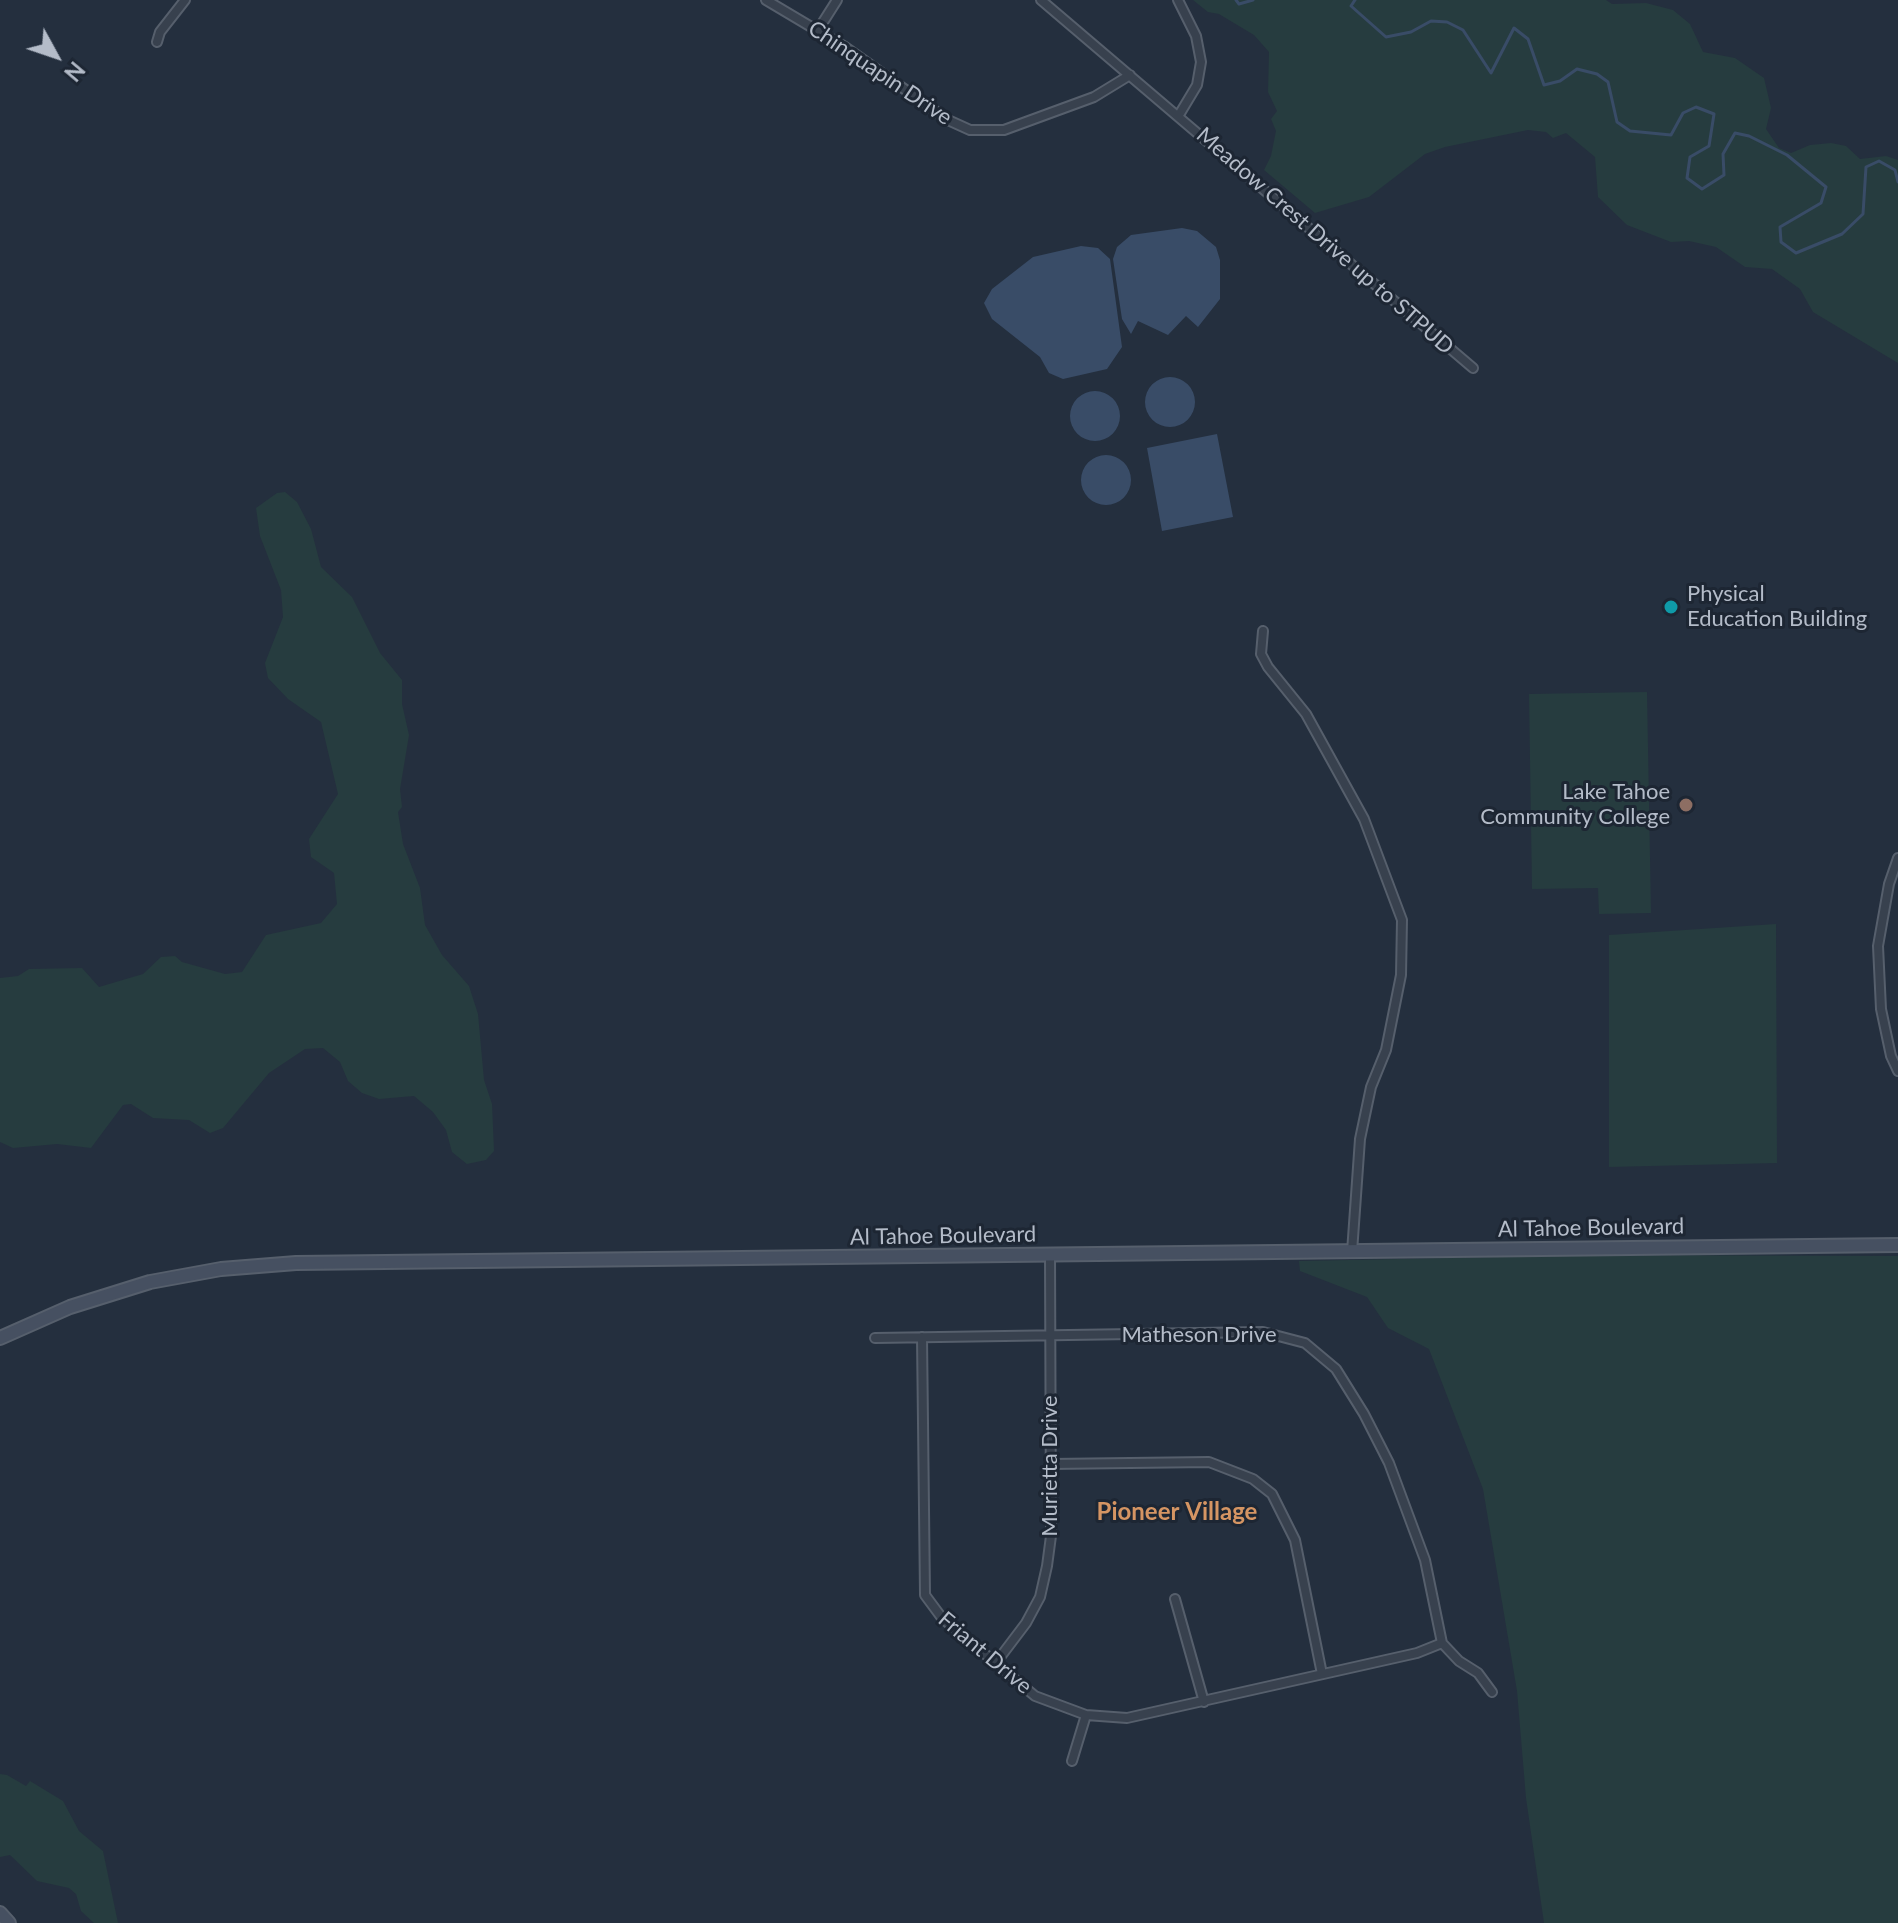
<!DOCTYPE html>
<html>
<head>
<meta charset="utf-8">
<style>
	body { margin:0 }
	#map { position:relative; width:1898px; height:1923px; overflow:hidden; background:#242f3e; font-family:Lato,sans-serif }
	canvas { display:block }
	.north { position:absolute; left:16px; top:16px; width:80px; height:80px; -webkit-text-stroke:6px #1d2633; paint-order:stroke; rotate:130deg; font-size:22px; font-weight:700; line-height:32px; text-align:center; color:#b4bcc9 }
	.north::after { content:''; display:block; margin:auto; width:28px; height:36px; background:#b4bcc9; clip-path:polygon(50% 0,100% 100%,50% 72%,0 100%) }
</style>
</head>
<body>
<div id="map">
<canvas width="1898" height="1923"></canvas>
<div class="north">N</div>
</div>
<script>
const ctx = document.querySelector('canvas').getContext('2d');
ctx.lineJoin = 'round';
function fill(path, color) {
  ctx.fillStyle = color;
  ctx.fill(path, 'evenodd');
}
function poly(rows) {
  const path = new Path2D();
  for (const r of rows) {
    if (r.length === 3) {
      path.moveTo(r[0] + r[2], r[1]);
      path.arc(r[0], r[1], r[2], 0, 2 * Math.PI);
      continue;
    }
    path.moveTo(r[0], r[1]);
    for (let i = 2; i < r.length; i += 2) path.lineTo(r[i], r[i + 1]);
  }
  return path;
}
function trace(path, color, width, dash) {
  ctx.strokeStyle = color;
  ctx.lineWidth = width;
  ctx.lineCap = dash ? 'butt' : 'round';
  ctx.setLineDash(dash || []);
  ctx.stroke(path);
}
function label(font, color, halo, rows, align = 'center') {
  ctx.font = font + ' Lato,sans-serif';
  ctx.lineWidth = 6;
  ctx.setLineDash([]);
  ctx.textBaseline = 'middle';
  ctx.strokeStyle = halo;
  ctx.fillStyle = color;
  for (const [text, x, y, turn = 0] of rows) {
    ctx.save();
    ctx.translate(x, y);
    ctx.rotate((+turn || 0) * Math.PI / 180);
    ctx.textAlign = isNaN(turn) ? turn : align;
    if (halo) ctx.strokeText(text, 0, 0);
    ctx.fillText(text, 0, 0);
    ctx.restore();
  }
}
fill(poly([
	[1193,0,1606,0,1612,4,1646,3,1673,10,1690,24,1703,52,1735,58,1764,78,1771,108,1766,129,1779,148,1791,153,1810,145,1831,143,1846,146,1860,159,1886,156,1898,160,1898,363,1813,312,1800,289,1772,269,1745,267,1716,247,1689,241,1671,242,1627,225,1598,197,1595,157,1566,133,1553,138,1546,132,1528,130,1445,147,1425,154,1369,197,1315,213,1264,170,1271,156,1276,131,1271,119,1277,111,1268,92,1269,52,1254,35,1219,14,1208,12],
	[285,492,297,502,311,529,321,567,352,597,380,653,402,680,402,704,409,735,400,789,402,807,398,812,403,844,420,888,425,925,442,955,469,986,478,1014,484,1080,492,1104,494,1151,486,1160,467,1164,452,1152,446,1130,433,1112,414,1096,379,1099,362,1093,348,1081,340,1062,323,1048,305,1049,269,1073,223,1128,210,1133,189,1120,153,1118,131,1104,123,1105,91,1148,57,1144,13,1148,0,1142,0,978,18,976,29,969,82,968,99,987,143,974,161,957,175,956,182,962,225,974,242,972,266,935,321,923,337,904,334,873,311,857,309,839,338,794,321,722,288,699,268,678,265,663,283,617,281,590,260,536,256,508,277,493],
	[1647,692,1651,913,1599,914,1598,888,1532,889,1529,694],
	[1776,924,1777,1163,1609,1167,1609,935],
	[1593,1255,1898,1256,1898,1923,1544,1923,1526,1798,1517,1691,1483,1489,1429,1349,1388,1328,1367,1297,1300,1271,1299,1261],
	[0,1774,7,1775,26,1786,30,1781,63,1801,79,1831,103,1851,118,1923,94,1923,81,1911,76,1894,69,1888,37,1881,10,1855,0,1857]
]), '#263c3f');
fill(poly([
	[1182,228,1197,231,1216,247,1220,260,1220,299,1198,327,1186,316,1168,335,1138,321,1131,334,1122,319,1113,259,1117,247,1131,235],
	[1081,246,1098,248,1110,259,1122,347,1107,369,1063,379,1049,373,1040,357,992,319,984,303,992,289,1033,257],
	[1170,402,25],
	[1095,416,25],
	[1217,434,1233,517,1162,531,1147,448],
	[1106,480,25]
]), '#394c67');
trace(poly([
	[1236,0,1239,4,1253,0],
	[1355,0,1351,6,1386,37,1411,32,1431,21,1447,22,1463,30,1491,73,1514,28,1528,39,1544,85,1560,81,1577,69,1597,74,1608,82,1617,122,1630,131,1671,135,1683,113,1696,107,1714,114,1709,146,1690,157,1687,178,1702,189,1724,175,1723,154,1735,133,1749,136,1787,155,1826,187,1821,203,1780,227,1781,242,1796,253,1842,234,1863,214,1866,167,1879,161,1895,170,1898,182]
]), '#394c67', 3);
const minor = poly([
	[766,0,845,47,948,120,970,130,1004,130,1094,97,1130,75],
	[1041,0,1473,368],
	[1178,0,1196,36,1201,62,1197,85,1179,115],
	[818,30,837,0],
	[157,42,160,32,185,0],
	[1263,631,1261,654,1268,667,1306,714,1364,819,1402,920,1401,975,1386,1050,1371,1087,1360,1139,1352,1252],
	[1898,858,1889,884,1878,946,1881,1009,1891,1056,1898,1071],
	[922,1337,925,1595,942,1618,1035,1696,1086,1715,1127,1718,1417,1653,1442,1643],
	[875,1338,1263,1332,1305,1343,1336,1369,1364,1414,1389,1463,1425,1560,1442,1643,1459,1661,1478,1673,1492,1692],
	[1051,1464,1209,1462,1253,1479,1272,1494,1295,1540,1322,1674],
	[1175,1599,1204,1702],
	[995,1664,1026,1623,1040,1597,1047,1566,1051,1536,1050,1254],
	[1072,1761,1086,1715]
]);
const secondary = poly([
	[0,1338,70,1307,150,1282,221,1269,296,1263,1898,1245],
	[0,1913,9,1923]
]);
trace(minor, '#565f6c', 12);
trace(secondary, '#565f6c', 16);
trace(minor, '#38414e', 8);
trace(secondary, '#465061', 12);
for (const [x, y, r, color] of [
	[1671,607,8,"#0f9aa8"],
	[1686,805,8,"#8d6e63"]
]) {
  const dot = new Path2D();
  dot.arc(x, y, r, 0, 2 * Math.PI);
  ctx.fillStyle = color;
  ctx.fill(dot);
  trace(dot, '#1d2633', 3);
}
label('22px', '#b4bcc9', '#1d2633', [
	["Chinquapin Drive",880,73,34],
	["Meadow Crest Drive up to STPUD",1325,241,41],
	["Al Tahoe Boulevard",1591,1228,-1],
	["Al Tahoe Boulevard",943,1236,-1],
	["Matheson Drive",1199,1335],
	["Murietta Drive",1050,1466,-90],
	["Friant Drive",985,1653,40]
]);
label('22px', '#b4bcc9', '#1d2633', [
	["Physical",1687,594],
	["Education Building",1687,619],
	["Lake Tahoe",1670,792,"right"],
	["Community College",1670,817,"right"]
], 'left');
label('bold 24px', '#d59563', '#1d2633', [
	["Pioneer Village",1177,1512]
]);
</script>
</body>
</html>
